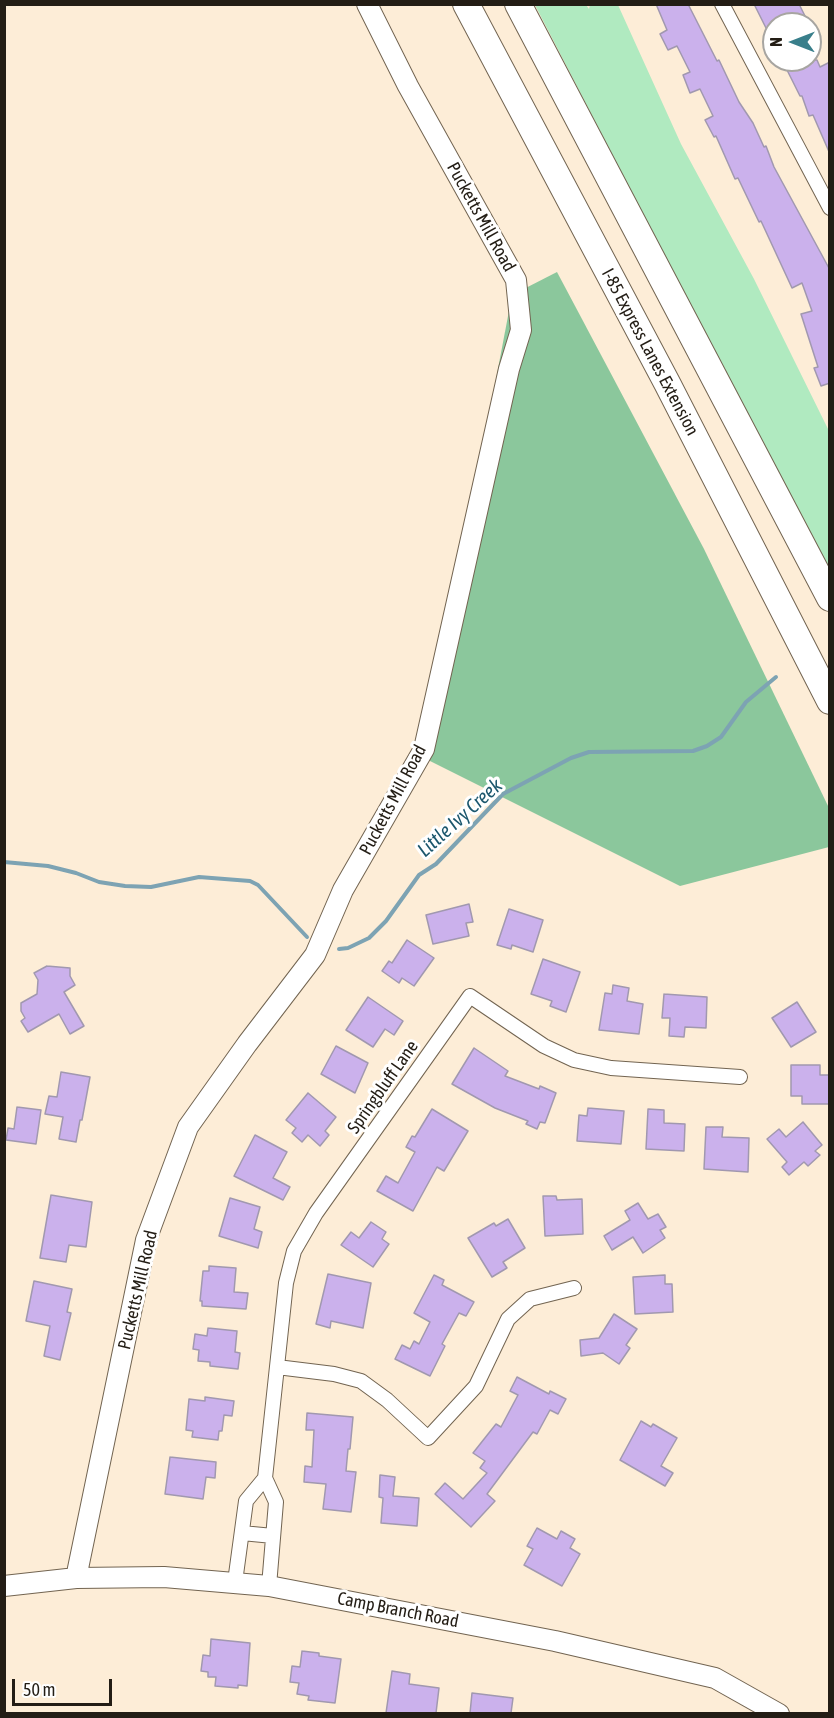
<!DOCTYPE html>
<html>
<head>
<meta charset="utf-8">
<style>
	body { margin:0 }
	#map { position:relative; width:834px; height:1718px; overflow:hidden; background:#fdedd7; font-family:"Asap Condensed",sans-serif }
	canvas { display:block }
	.frame { position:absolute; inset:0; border:6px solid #231d15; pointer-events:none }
	.north { position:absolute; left:762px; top:12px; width:60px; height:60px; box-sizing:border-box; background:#fff; border:2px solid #a7a5a1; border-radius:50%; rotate:270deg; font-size:16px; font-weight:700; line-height:24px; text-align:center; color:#231d15 }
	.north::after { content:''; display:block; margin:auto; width:21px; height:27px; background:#397f8b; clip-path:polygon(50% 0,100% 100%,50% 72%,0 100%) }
	.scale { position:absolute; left:12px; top:1679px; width:100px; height:27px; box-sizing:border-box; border:3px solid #231d15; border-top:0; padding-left:8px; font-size:18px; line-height:21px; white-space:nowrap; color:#231d15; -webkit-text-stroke:4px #fff; paint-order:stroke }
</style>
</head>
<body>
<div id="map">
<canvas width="834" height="1718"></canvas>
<div class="frame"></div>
<div class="north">N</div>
<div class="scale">50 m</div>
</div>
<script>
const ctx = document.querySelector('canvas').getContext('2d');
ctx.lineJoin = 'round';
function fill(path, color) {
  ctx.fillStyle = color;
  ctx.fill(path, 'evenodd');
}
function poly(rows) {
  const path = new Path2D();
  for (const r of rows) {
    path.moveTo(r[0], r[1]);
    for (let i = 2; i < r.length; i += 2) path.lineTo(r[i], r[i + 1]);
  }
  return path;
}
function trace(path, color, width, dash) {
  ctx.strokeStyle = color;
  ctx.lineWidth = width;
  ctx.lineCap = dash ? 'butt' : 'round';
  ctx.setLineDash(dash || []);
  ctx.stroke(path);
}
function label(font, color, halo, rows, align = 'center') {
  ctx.font = font + ' "Asap Condensed",sans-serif';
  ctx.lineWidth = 6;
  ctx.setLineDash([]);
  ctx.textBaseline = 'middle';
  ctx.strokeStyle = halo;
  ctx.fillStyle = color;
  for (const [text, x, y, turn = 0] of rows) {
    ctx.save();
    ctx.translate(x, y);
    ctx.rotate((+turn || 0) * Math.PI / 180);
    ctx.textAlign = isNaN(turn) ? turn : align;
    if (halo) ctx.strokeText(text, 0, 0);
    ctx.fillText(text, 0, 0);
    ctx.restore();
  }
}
fill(poly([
	[535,5,586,5,589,9,590,5,618,5,681,144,754,279,829,431,829,575]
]), '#b0eac0');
fill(poly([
	[557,272,704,549,829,808,829,847,680,886,424,758,512,295]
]), '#8bc79c');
trace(poly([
	[4,862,48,866,76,873,99,882,125,886,151,887,199,877,250,881,258,885,307,937],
	[339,949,348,948,369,938,386,921,419,875,436,864,503,794,571,758,589,752,693,751,707,746,721,737,746,702,776,677]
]), '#7da3b3', 4);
const building = poly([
	[656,4,688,4,717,61,719,60,739,102,753,123,764,147,766,146,774,167,830,270,830,383,821,386,814,368,818,367,801,314,812,311,802,283,792,288,761,221,759,222,738,178,735,179,716,136,714,137,705,120,713,116,700,89,690,93,683,75,690,72,677,46,668,50,660,34,667,30,656,4],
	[754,4,799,4,809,24,774,24,774,44,754,4],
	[782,60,817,60,820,67,830,62,830,154,813,115,809,116,802,96,800,96,782,60],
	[469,904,473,922,466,923,469,936,433,944,426,915,469,904],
	[509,909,543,920,533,952,512,945,511,949,497,945,509,909],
	[407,940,434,958,414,986,402,978,399,983,382,971,389,961,392,963,407,940],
	[543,959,580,972,566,1012,550,1006,552,1001,531,994,543,959],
	[47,966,70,968,70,976,75,985,64,992,84,1026,70,1034,59,1014,28,1032,21,1021,25,1018,21,1011,21,1003,37,994,38,980,34,973,47,966],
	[613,985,629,988,627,1001,643,1004,639,1034,599,1030,605,993,612,994,613,985],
	[664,994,707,997,706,1028,685,1027,684,1037,669,1036,670,1018,662,1018,664,994],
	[368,997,403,1021,394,1035,385,1029,373,1047,346,1030,368,997],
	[797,1002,816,1032,791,1047,772,1018,797,1002],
	[336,1046,368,1063,355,1093,321,1074,336,1046],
	[474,1048,508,1071,505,1076,539,1089,540,1086,556,1093,545,1123,540,1122,537,1129,526,1124,528,1121,495,1108,452,1084,474,1048],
	[791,1065,820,1065,820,1075,830,1075,830,1104,802,1104,802,1096,791,1096,791,1065],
	[61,1072,90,1077,82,1120,80,1120,76,1142,59,1139,63,1117,45,1114,49,1096,57,1097,61,1072],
	[308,1093,336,1117,325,1131,329,1135,320,1146,308,1135,302,1142,292,1133,296,1128,286,1120,308,1093],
	[17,1107,41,1110,36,1144,6,1140,8,1128,14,1129,17,1107],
	[588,1108,624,1111,621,1144,577,1141,579,1115,587,1116,588,1108],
	[432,1109,468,1131,444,1171,437,1167,413,1211,377,1191,386,1176,398,1183,415,1152,406,1147,412,1136,415,1137,432,1109],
	[648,1109,664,1110,664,1123,685,1124,684,1151,646,1149,648,1109],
	[803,1122,822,1145,815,1151,820,1155,808,1166,804,1162,789,1175,782,1167,787,1162,767,1139,779,1129,786,1137,803,1122],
	[706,1127,723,1127,722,1137,749,1138,748,1172,704,1169,706,1127],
	[255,1135,287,1152,273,1178,290,1187,283,1200,234,1176,255,1135],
	[51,1195,92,1202,86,1247,69,1245,66,1262,40,1258,51,1195],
	[543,1196,556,1196,557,1200,582,1199,583,1234,545,1236,543,1196],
	[230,1198,260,1207,254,1229,262,1232,258,1248,219,1236,230,1198],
	[638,1203,648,1219,658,1214,666,1227,660,1230,665,1238,643,1253,633,1237,612,1250,604,1236,630,1220,625,1211,638,1203],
	[508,1219,525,1248,503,1262,507,1268,492,1277,468,1238,494,1223,496,1226,508,1219],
	[371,1222,386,1232,382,1239,389,1244,373,1267,341,1245,351,1232,359,1238,371,1222],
	[209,1266,236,1268,234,1292,248,1293,246,1309,202,1306,202,1301,200,1301,203,1271,209,1271,209,1266],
	[328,1274,371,1283,363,1328,331,1321,330,1328,316,1324,328,1274],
	[434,1275,444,1280,442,1285,474,1302,466,1316,459,1313,442,1344,445,1346,430,1376,395,1359,402,1345,410,1349,414,1341,419,1344,430,1322,414,1313,434,1275],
	[665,1275,665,1284,672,1284,673,1312,635,1314,633,1277,665,1275],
	[34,1281,72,1289,67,1312,71,1313,60,1360,44,1356,50,1326,26,1321,34,1281],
	[614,1314,637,1329,626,1345,630,1348,619,1364,603,1353,581,1356,580,1340,599,1338,614,1314],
	[208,1328,237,1331,235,1352,240,1353,238,1369,210,1366,210,1362,198,1361,199,1350,193,1349,195,1334,207,1336,208,1328],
	[517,1377,549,1394,550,1391,566,1399,558,1414,550,1410,537,1434,533,1432,487,1494,495,1501,471,1527,435,1494,445,1483,463,1499,487,1473,480,1468,485,1461,473,1453,496,1424,501,1427,518,1395,510,1391,517,1377],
	[205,1397,234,1401,232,1416,224,1415,222,1431,219,1431,218,1440,192,1437,193,1431,186,1430,189,1399,205,1401,205,1397],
	[307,1413,353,1417,350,1449,348,1449,346,1471,356,1472,351,1512,323,1509,326,1484,304,1482,305,1466,312,1467,314,1430,306,1430,307,1413],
	[641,1421,651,1427,653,1424,677,1438,661,1466,673,1473,665,1486,620,1460,641,1421],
	[170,1457,216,1462,215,1478,206,1477,203,1499,165,1494,170,1457],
	[380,1475,395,1477,393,1496,419,1498,417,1526,381,1523,383,1498,379,1497,380,1475],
	[537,1528,557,1539,561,1531,575,1539,570,1548,580,1554,562,1586,524,1565,533,1549,527,1546,537,1528],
	[211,1639,250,1643,247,1686,238,1685,238,1688,215,1686,216,1677,208,1677,208,1672,201,1671,203,1655,210,1656,211,1639],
	[302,1651,319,1653,319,1656,341,1659,335,1703,308,1700,309,1696,297,1694,299,1683,290,1682,292,1666,300,1667,302,1651],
	[392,1671,410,1674,409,1684,439,1688,436,1713,386,1713,392,1671],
	[472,1693,513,1698,511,1713,470,1713,472,1693]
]);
fill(building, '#cbb1ec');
trace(building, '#a198af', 1.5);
const street = poly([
	[722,4,830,208],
	[277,1367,334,1374,361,1381,387,1400,428,1438,476,1386,508,1319,530,1299,574,1288],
	[265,1478,286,1283,294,1251,316,1213,470,996,544,1046,574,1060,611,1068,740,1077],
	[242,1533,273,1536],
	[235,1582,246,1501,265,1478,276,1502,269,1586]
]);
const secondary = poly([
	[76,1578,146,1240,188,1127,247,1044,315,955,343,890,424,749,509,369,521,330,516,280,408,86,367,4],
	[4,1586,76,1578,164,1577,269,1586,555,1641,715,1678,779,1714]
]);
const highway = poly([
	[466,4,667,383,830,701],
	[518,4,830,598]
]);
trace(street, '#726451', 16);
trace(secondary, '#726451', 22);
trace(highway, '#726451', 28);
trace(street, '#fff', 14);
trace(secondary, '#fff', 20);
trace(highway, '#fff', 26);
label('18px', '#231d15', '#fff', [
	["Pucketts Mill Road",481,217,61],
	["I-85 Express Lanes Extension",650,352,62],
	["Pucketts Mill Road",393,800,-62],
	["Springbluff Lane",383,1087,-55],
	["Pucketts Mill Road",138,1290,-77],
	["Camp Branch Road",398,1610,11]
]);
label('italic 20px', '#1c576d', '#fff', [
	["Little Ivy Creek",460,818,-42]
]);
</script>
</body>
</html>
